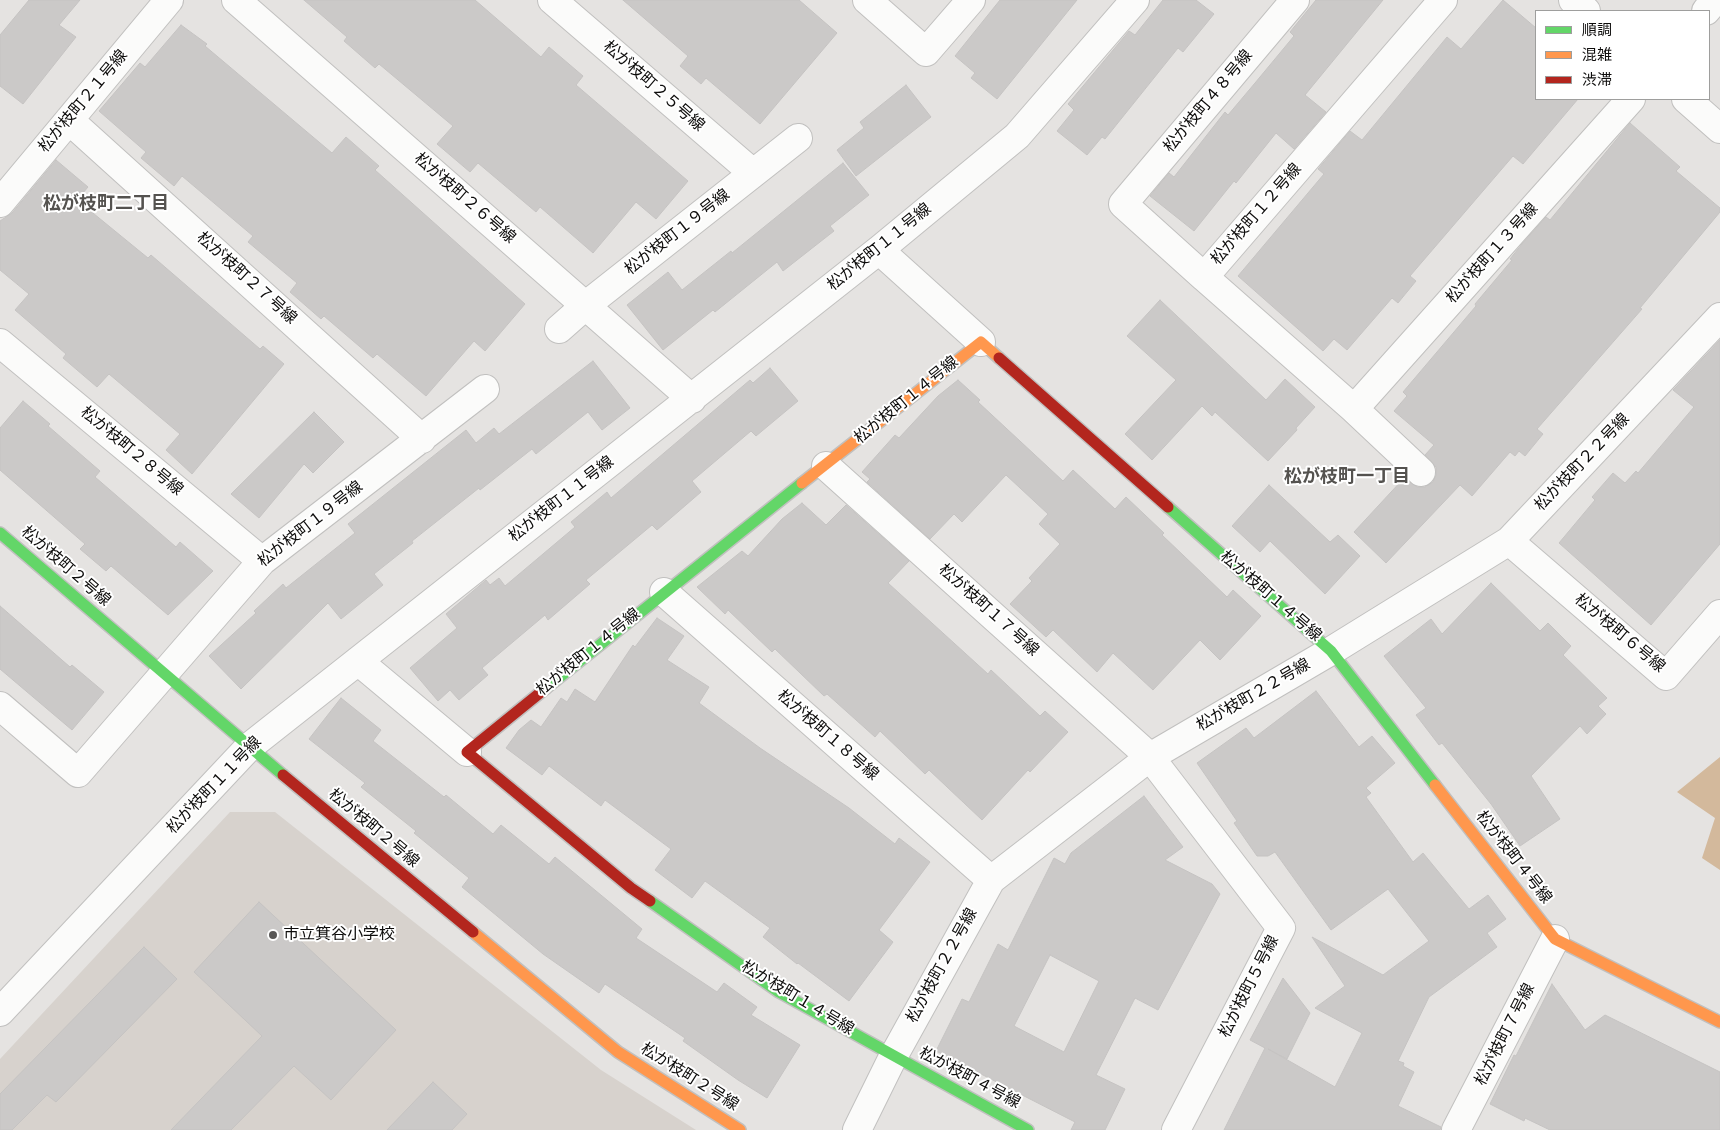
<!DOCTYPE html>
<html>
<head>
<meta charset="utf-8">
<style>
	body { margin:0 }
	#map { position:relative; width:1720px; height:1130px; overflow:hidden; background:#e5e3e1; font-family:"Source Sans 3","Noto Sans JP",sans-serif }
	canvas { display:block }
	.legend { position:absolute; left:1535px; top:10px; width:175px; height:90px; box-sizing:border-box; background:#fff; border:1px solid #9e9e9d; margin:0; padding:6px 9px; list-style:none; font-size:15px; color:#0d0c0b }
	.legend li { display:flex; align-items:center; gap:10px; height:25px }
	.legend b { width:25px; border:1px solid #9e9e9d }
</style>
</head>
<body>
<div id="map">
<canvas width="1720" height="1130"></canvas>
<ul class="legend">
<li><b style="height:6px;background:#63d668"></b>順調</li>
<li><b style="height:6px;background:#ff974d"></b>混雑</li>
<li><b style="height:6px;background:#b3261e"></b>渋滞</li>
</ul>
</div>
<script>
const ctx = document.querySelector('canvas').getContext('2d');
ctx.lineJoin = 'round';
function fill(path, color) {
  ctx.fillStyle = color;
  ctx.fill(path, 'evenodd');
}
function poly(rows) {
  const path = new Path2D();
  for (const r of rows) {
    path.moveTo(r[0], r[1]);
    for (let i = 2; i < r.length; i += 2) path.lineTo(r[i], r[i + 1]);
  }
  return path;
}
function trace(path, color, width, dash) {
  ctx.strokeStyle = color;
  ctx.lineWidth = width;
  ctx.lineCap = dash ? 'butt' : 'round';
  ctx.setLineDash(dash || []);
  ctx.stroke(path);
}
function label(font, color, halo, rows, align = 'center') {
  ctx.font = font + ' "Source Sans 3","Noto Sans JP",sans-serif';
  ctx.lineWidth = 4;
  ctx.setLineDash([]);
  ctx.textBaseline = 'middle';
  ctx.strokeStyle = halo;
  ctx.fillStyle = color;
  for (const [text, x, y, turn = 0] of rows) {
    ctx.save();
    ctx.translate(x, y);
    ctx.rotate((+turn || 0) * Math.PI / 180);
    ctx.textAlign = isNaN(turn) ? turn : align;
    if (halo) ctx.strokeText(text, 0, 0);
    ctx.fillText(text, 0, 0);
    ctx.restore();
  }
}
fill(poly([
	[230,812,275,812,601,1070,696,1130,0,1130,0,1059]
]), '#d7d2cd');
fill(poly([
	[1720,757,1720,870,1702,858,1715,818,1677,792]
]), '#d3b99c');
const building = poly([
	[29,0,80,0,59,25,76,37,23,104,0,86,0,35,29,0],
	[304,0,475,0,541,57,549,47,583,76,576,85,688,181,656,219,636,202,593,253,540,207,536,212,478,163,470,172,437,144,453,126,379,64,375,68,344,41,347,37,304,0],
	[623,0,799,0,837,33,760,124,706,78,701,84,680,66,688,56,623,0],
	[1000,0,1077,0,997,99,971,78,975,73,955,56,1000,0],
	[1163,0,1196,0,1214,14,1183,52,1178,48,1105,139,1102,137,1087,155,1057,131,1074,110,1068,104,1129,31,1135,35,1163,0],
	[1316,0,1383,0,1305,95,1326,112,1294,149,1276,133,1236,183,1234,181,1194,231,1150,196,1169,173,1174,177,1225,112,1228,115,1255,83,1294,36,1290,32,1316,0],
	[1503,0,1536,28,1536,99,1578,99,1523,164,1513,156,1410,276,1416,281,1398,303,1392,298,1347,350,1334,339,1323,351,1238,276,1324,174,1318,169,1350,131,1362,140,1447,37,1461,49,1503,0],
	[181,25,207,44,205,46,332,153,346,137,379,166,375,170,525,304,485,351,474,341,426,396,377,354,373,358,324,316,321,319,290,292,297,283,248,242,253,236,182,176,174,186,141,158,146,152,99,111,140,63,145,67,181,25],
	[906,85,931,117,856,176,837,150,864,128,860,122,906,85],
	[1630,123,1680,167,1676,171,1720,208,1720,212,1640,308,1642,309,1537,429,1543,434,1525,456,1519,451,1515,456,1510,452,1472,496,1460,485,1386,563,1354,532,1404,478,1417,487,1425,487,1433,482,1436,475,1436,467,1425,455,1434,445,1394,411,1407,396,1403,392,1476,306,1475,304,1512,260,1510,259,1522,244,1546,217,1550,220,1630,123],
	[56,160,88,187,77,200,148,258,151,255,260,349,263,346,284,364,192,474,166,450,180,434,109,374,97,387,63,358,66,354,15,310,29,294,0,270,0,221,12,213,56,160],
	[843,163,869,195,830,226,834,231,783,271,777,262,715,312,713,310,663,350,627,305,668,272,682,290,731,251,732,253,843,163],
	[1160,300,1266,400,1285,379,1315,407,1296,428,1297,430,1268,461,1215,412,1212,416,1202,406,1152,460,1125,434,1176,380,1127,336,1160,300],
	[1720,340,1720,544,1651,625,1559,543,1595,500,1592,497,1613,473,1625,483,1636,471,1638,473,1694,407,1673,390,1720,340],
	[593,361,630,408,602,430,588,412,536,454,532,449,480,490,479,488,412,541,413,543,374,574,383,585,341,619,328,603,241,689,209,656,256,613,254,611,283,584,286,588,355,533,348,524,466,430,476,443,494,428,499,434,593,361],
	[770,368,798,401,756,436,751,431,692,481,701,492,657,530,652,525,586,580,590,584,548,620,545,615,482,668,488,675,459,700,450,690,438,701,410,668,457,628,446,614,486,580,490,585,499,578,505,586,575,527,571,522,607,492,611,498,750,380,753,383,770,368],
	[958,380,980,400,978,402,1063,481,1073,470,1115,509,1126,497,1164,533,1162,535,1227,597,1233,590,1261,616,1220,660,1200,640,1153,690,1113,653,1097,672,1053,630,1046,637,1010,604,1032,581,1029,578,1060,544,1039,524,1048,514,1006,475,962,522,954,514,930,539,867,482,870,479,862,472,895,435,899,438,938,396,958,380],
	[23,401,50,424,48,426,100,471,95,477,176,547,180,542,213,571,168,615,111,566,106,571,80,549,85,544,0,470,0,428,23,401],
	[314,412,344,442,313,473,304,464,259,518,231,494,314,412],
	[1269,485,1330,542,1338,535,1360,556,1325,594,1270,541,1260,552,1232,526,1269,485],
	[802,503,826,525,846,505,909,561,888,583,988,674,991,670,1040,716,1045,711,1068,732,1030,772,1028,770,982,820,929,770,925,774,880,731,875,737,827,694,824,696,775,649,772,652,728,610,725,614,697,587,742,551,748,556,782,519,802,503],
	[1491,583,1540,631,1548,623,1571,646,1563,655,1607,698,1598,706,1606,714,1587,734,1580,726,1531,776,1560,819,1520,846,1491,804,1442,743,1439,745,1416,715,1426,708,1384,656,1431,619,1442,634,1491,583],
	[0,606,70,667,72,665,104,692,72,730,0,669,0,606],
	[657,618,684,636,667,660,709,687,699,703,760,748,849,808,895,844,899,838,930,862,879,930,893,942,849,1001,798,963,797,964,763,937,770,928,705,881,692,898,655,870,671,849,605,800,601,806,549,766,542,775,506,748,519,730,531,720,541,727,561,698,567,702,575,689,595,702,633,645,635,647,657,618],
	[1316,691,1359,747,1372,736,1395,763,1366,788,1371,793,1366,797,1413,862,1423,853,1469,909,1488,895,1506,919,1487,933,1497,947,1429,997,1398,1061,1404,1063,1403,1066,1414,1072,1398,1106,1441,1127,1440,1130,1224,1130,1265,1048,1250,1040,1283,978,1310,1013,1287,1059,1268,1049,1335,1087,1362,1033,1315,1008,1345,986,1312,937,1383,975,1429,941,1388,889,1331,930,1275,852,1268,856,1257,856,1234,823,1237,821,1197,763,1246,728,1254,738,1316,691],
	[341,698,381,730,373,741,444,797,446,795,493,834,501,825,549,864,555,857,642,929,636,938,717,992,724,983,757,1007,751,1015,800,1045,767,1098,738,1080,683,1041,685,1038,605,984,599,993,543,954,462,887,469,878,414,833,416,831,361,787,365,783,309,739,341,698],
	[1144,796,1183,847,1165,860,1212,884,1220,894,1158,1010,1135,998,1096,1075,1125,1089,1105,1130,1071,1130,1075,1122,936,1051,962,999,969,1002,998,944,1008,950,1054,858,1065,864,1071,853,1144,796],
	[1050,955,1099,981,1064,1052,1014,1026,1050,955],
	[259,902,396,1030,331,1100,294,1066,231,1130,171,1130,262,1036,194,972,259,902],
	[144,947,177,979,56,1102,47,1095,12,1130,0,1130,0,1094,144,947],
	[1552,984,1585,1030,1605,1015,1720,1072,1720,1130,1550,1130,1525,1118,1524,1121,1490,1104,1514,1055,1516,1056,1552,984],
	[433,1082,467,1114,452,1130,387,1130,433,1082]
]);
fill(building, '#cbc9c8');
trace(building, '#c5c3c2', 1);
const street = poly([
	[236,0,692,399],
	[552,0,753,173],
	[867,0,926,52,971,0],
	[1573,0,1586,11],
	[1706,11,1715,0],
	[1686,99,1720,129],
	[69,120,422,439],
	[0,203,169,0],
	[879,250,981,342],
	[1204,277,1123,204,1295,0],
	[559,329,585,306,798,138],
	[0,343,262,561],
	[1354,409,1631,99],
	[826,466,1150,757,1281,928,1176,1130],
	[1421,472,1354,409,1204,277,1443,0],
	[1509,541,1666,676,1720,614],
	[664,592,991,880],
	[358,661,467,752],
	[0,706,78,773,262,561,485,389],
	[0,1012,249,747,879,250,1017,136,1135,0],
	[857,1130,893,1057,991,880,1150,757,1331,651,1509,541,1720,317],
	[1456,1130,1555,939]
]);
const fast = poly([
	[1168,507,1331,651,1435,785],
	[0,533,283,775],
	[546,688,802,483],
	[650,901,779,992,1028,1130]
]);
const slow = poly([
	[802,483,981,342,999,358],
	[1435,785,1555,939,1720,1022],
	[473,932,618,1052,740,1130]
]);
const jam = poly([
	[999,358,1168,507],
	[546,688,467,752,631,888,650,901],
	[283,775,473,932]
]);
trace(street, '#c1c0bf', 30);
trace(fast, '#c1c0bf', 14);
trace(slow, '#c1c0bf', 14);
trace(jam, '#c1c0bf', 14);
trace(street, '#fbfbfa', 28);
trace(fast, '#63d668', 11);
trace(slow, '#ff974d', 11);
trace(jam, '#b3261e', 11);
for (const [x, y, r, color] of [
	[273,935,5,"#595756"]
]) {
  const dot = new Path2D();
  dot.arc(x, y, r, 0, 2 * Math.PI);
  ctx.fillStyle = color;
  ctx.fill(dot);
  trace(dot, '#fff', 2);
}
label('16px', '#0d0c0b', '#fff', [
	["松が枝町２５号線",653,87,41],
	["松が枝町２１号線",84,102,-50],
	["松が枝町４８号線",1209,102,-50],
	["松が枝町２６号線",464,199,41],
	["松が枝町１２号線",1257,215,-49],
	["松が枝町１９号線",678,233,-38],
	["松が枝町１１号線",880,248,-39],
	["松が枝町１３号線",1493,254,-48],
	["松が枝町２７号線",246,279,42],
	["松が枝町１４号線",907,401,-39],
	["松が枝町２８号線",131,452,40],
	["松が枝町２２号線",1583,463,-46],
	["松が枝町１１号線",562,500,-38],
	["松が枝町１９号線",311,525,-38],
	["松が枝町２号線",65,567,41],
	["松が枝町１４号線",1270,597,41],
	["松が枝町１７号線",988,611,42],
	["松が枝町６号線",1619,634,40],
	["松が枝町１４号線",589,653,-39],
	["松が枝町２２号線",1254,696,-30],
	["松が枝町１８号線",827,736,41],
	["松が枝町１１号線",215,786,-46],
	["松が枝町２号線",373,829,40],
	["松が枝町４号線",1513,858,52],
	["松が枝町２２号線",943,966,-61],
	["松が枝町５号線",1250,987,-63],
	["松が枝町１４号線",797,999,31],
	["松が枝町７号線",1506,1035,-63],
	["松が枝町２号線",689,1078,32],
	["松が枝町４号線",969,1079,28]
]);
label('16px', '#0d0c0b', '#fff', [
	["市立箕谷小学校",283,935]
], 'left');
label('bold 18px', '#54524f', '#fff', [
	["松が枝町二丁目",106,205],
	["松が枝町一丁目",1347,478]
]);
</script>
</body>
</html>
